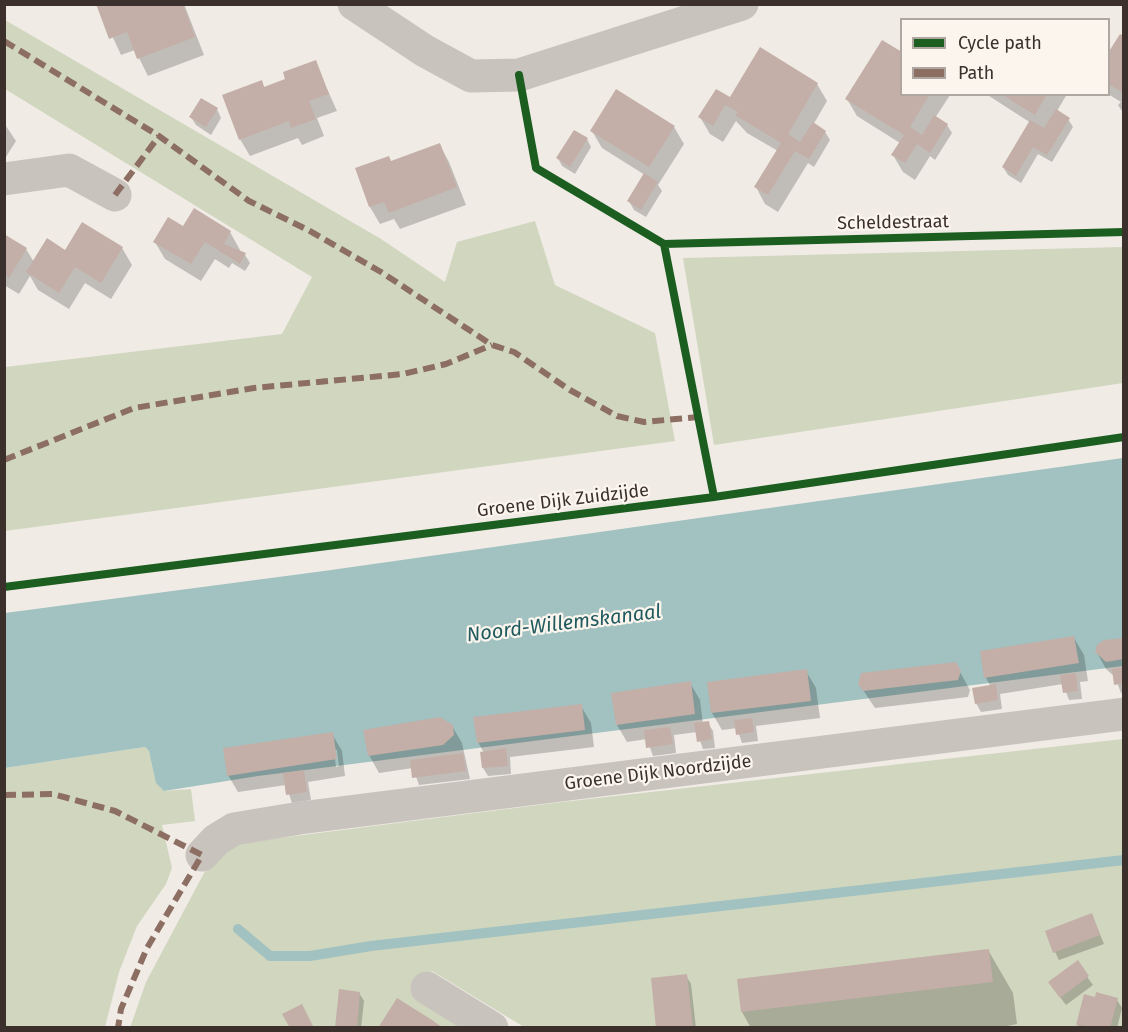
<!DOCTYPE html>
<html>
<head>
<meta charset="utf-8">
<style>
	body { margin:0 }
	#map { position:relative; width:1128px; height:1032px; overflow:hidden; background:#f0ebe5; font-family:"Fira Sans",sans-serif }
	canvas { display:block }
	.frame { position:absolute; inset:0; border:6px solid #3b302b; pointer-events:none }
	.legend { position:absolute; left:900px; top:18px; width:210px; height:78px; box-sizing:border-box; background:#fbf5ee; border:2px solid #aea6a0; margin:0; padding:8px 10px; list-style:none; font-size:18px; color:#3b302b }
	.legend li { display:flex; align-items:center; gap:12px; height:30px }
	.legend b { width:30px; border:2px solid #aea6a0 }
</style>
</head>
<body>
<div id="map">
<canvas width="1128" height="1032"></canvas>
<div class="frame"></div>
<ul class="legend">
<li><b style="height:8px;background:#1b5e20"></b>Cycle path</li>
<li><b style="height:8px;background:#8d6e63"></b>Path</li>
</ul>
</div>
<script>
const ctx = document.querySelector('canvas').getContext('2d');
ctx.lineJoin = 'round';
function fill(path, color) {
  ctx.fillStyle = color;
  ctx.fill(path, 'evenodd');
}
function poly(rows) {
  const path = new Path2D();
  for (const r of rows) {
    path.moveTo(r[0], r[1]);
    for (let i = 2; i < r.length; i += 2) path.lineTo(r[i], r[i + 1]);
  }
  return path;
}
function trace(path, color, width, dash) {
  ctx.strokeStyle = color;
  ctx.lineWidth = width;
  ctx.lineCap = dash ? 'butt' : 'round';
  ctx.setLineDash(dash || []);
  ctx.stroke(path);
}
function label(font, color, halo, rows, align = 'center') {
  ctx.font = font + ' "Fira Sans",sans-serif';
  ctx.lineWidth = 4.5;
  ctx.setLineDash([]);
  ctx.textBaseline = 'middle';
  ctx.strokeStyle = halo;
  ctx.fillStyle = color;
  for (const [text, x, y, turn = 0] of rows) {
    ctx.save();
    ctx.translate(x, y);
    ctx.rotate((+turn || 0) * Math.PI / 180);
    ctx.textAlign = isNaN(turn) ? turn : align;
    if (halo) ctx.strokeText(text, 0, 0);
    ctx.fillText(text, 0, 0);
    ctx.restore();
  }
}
fill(poly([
	[5,20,381,239,445,282,457,242,535,221,555,285,655,333,675,441,5,531,5,367,282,334,312,277,5,89],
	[1123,247,1123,383,714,445,683,258],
	[1123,739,1123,1027,524,1027,432,971,415,993,468,1027,130,1028,146,982,204,873,218,855,240,843,562,802],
	[145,747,149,751,164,791,191,789,195,821,162,825,172,868,166,884,137,926,119,972,105,1027,5,1028,5,768]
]), '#d1d6bf');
fill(poly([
	[1123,458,1123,666,258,776,164,791,156,783,149,751,145,747,5,768,5,613,324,571]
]), '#a1c2c1');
fill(poly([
	[184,4,204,55,148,76,135,50,121,55,98,5],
	[1124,38,1124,114,1118,105,1121,102,1108,94,1108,56],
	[760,49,817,84,827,101,813,125,825,132,830,140,814,167,808,163,778,212,765,204,756,187,778,151,747,133,736,121,723,142,710,134,700,117,730,99],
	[315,62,337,111,317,118,324,136,302,145,298,138,250,156,240,139,261,82,265,88,287,80],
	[902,94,950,95,935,118,947,125,952,133,935,160,930,156,915,180,903,172,893,155,900,143,857,116,847,99],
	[986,94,1067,94,1057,111,1068,119,1073,127,1052,162,1038,154,1021,183,1008,175,1003,167,1031,123],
	[217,109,221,118,211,135,196,125,191,117],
	[4,123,16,141,4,160],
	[674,127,684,144,658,185,662,191,646,217,634,210,629,201,645,175,602,148,592,131],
	[587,139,591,147,575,174,562,166,558,158],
	[439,144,449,162,466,205,400,229,394,219,380,224,370,207,357,169,391,162],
	[195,210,230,232,240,250,239,252,245,255,250,263,245,271,232,263,229,268,215,259,201,281,165,259,155,242,184,228],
	[4,236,26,249,34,262,122,248,132,265,111,299,85,283,69,309,38,290,30,276,19,294,4,285],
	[1074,638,1084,655,1088,681,1080,682,1082,699,1069,700,1063,684,1000,694,1002,709,981,712,976,703,991,687,986,678,982,652],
	[1124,639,1124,692,1121,693,1115,677,1106,669,1096,651],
	[955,663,970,690,968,697,875,708,859,684],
	[806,671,816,688,820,718,756,726,758,741,742,743,737,728,722,730,712,713,708,684],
	[690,683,700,700,703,724,708,723,713,731,715,748,703,749,697,732,674,735,676,753,653,756,647,739,627,742,617,725],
	[581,706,591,723,594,747,510,757,511,774,488,776,483,768,484,753,478,742],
	[452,726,462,743,470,779,419,785,413,768,379,773,369,755],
	[332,734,342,751,345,776,308,782,311,800,292,803,286,785,238,792,228,775],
	[334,750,337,750,339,766,336,767],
	[1092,915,1104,944,1059,960,1055,952],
	[988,950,1013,993,1017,1024,998,1028,751,1028,742,1012,738,981],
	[1077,963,1093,985,1066,1005,1055,990],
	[686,976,691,984,696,1028,658,1028],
	[359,993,364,1001,361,1028,336,1028],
	[1117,1000,1122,1008,1117,1028,1079,1028,1078,1025]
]), '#0003');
trace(poly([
	[238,929,270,956,310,956,371,946,1124,860]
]), '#a1c2c1', 10);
fill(poly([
	[96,4,183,4,195,37,137,59,127,32,109,39],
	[1120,34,1124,36,1124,93,1108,84,1108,53],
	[882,40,902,52,902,94,930,94,910,127,922,135,934,115,948,124,930,153,917,144,905,163,891,155,904,135,845,99],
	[760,47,818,83,788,134,800,142,813,122,826,131,809,159,795,151,768,195,754,187,781,143,735,115,738,112,725,105,713,126,698,117,716,89,730,97],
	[316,60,329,94,309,101,316,119,291,128,289,121,239,140,222,95,262,80,264,87,285,79,283,72],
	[616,89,675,126,649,167,590,131],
	[1001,94,1047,94,1035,115],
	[201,98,218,108,206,127,189,117],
	[1056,109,1070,118,1047,155,1033,147,1016,176,1002,167,1030,120,1044,128],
	[574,130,588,138,570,167,556,158],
	[440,143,457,187,389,213,384,202,369,207,355,168,389,156,391,161],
	[644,173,658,182,641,210,627,201],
	[194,208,231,231,224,244,246,253,240,264,205,242,191,264,153,242,168,217,183,226],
	[82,222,123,247,101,283,75,267,59,293,26,272,47,238,65,250],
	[4,234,27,248,9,278,4,275],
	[1074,636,1079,663,984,678,980,651],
	[1124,638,1124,659,1106,662,1095,652,1097,645,1104,640],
	[956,662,961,671,958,680,863,691,858,684,861,673],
	[1124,667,1124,683,1114,685,1112,669],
	[807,669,811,701,711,713,707,682],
	[1076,673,1078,691,1063,693,1060,675],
	[691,681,695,714,616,725,611,693],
	[996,684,998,700,975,704,972,688],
	[582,704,585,730,477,743,473,717],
	[440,717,453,725,454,735,443,745,368,756,363,730],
	[752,718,754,732,736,735,734,720],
	[709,721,712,739,697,742,694,723],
	[670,727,673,744,646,748,644,730],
	[333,732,337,759,227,776,223,748],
	[506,748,508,766,482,768,480,752],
	[463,753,466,771,412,778,410,760],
	[304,770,307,792,286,795,283,773],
	[1092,913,1100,935,1053,953,1045,931],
	[989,949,993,982,741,1012,737,979],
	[1078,960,1089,976,1060,998,1048,982],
	[687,974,693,1028,656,1028,651,978],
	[339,989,360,992,357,1028,335,1028],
	[1096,992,1118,998,1110,1028,1076,1025,1084,994,1095,997],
	[397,998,432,1020,443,1028,378,1028],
	[302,1004,314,1028,290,1028,282,1014]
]), '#c3afa7');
trace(poly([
	[354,4,425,51,471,76,519,75,742,4],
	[4,179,69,170,115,195],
	[202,855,216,840,234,829,300,818,1124,714],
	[427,988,492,1028]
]), '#c9c3be', 33);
trace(poly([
	[4,41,159,136,249,201,308,230,381,272,492,345,514,352,570,390,617,416,644,422,698,417],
	[115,195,159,136],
	[4,460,134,408,254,388,403,374,446,364,492,345],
	[4,795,53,794,115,811,202,855,147,948,121,1009,118,1028]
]), '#8d6e63', 6, [12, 6]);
trace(poly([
	[519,75,536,168,664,244,1124,232],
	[664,244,714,497],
	[4,587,714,497,1124,437]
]), '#1b5e20', 8);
label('18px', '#3b302b', '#fbf5ee', [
	["Scheldestraat",893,223,-1],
	["Groene Dijk Zuidzijde",563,501,-7],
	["Groene Dijk Noordzijde",658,773,-7]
]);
label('italic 20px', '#1f5a5e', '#fbf5ee', [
	["Noord-Willemskanaal",564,624,-7]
]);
</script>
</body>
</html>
